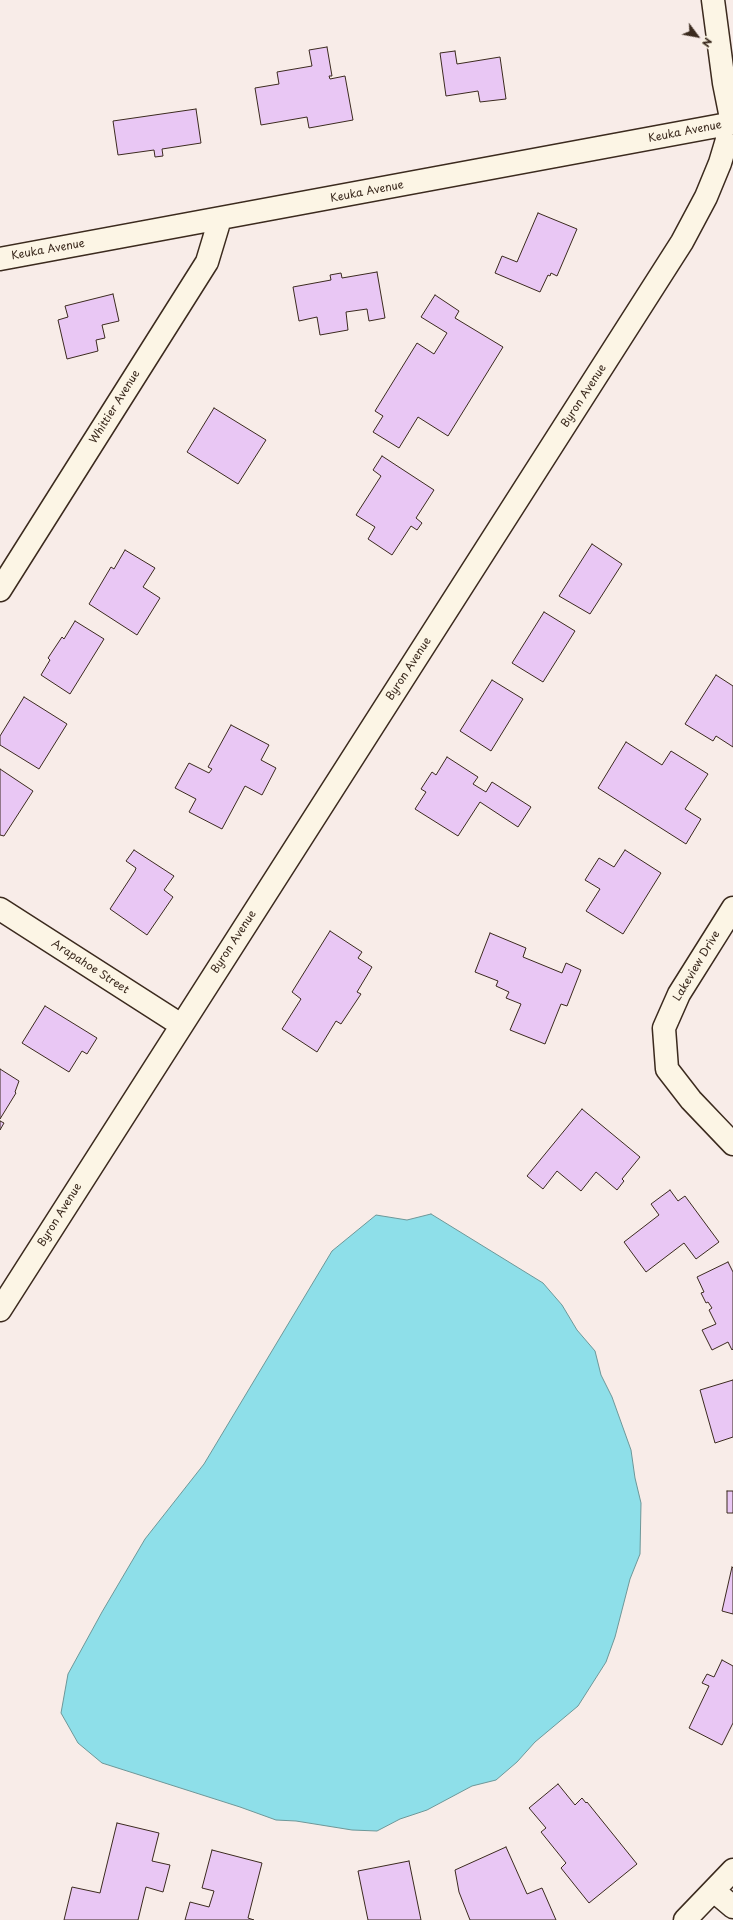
<!DOCTYPE html>
<html>
<head>
<meta charset="utf-8">
<style>
	body { margin:0 }
	#map { position:relative; width:733px; height:1920px; overflow:hidden; background:#f8ece8; font-family:"Playpen Sans",sans-serif }
	canvas { display:block }
	.north { position:absolute; left:677px; top:16px; width:40px; height:40px; -webkit-text-stroke:3px #fcf5e5; paint-order:stroke; rotate:122deg; font-size:11px; font-weight:700; line-height:16px; text-align:center; color:#3b2a1e }
	.north::after { content:''; display:block; margin:auto; width:14px; height:18px; background:#3b2a1e; clip-path:polygon(50% 0,100% 100%,50% 72%,0 100%) }
</style>
</head>
<body>
<div id="map">
<canvas width="733" height="1920"></canvas>
<div class="north">N</div>
</div>
<script>
const ctx = document.querySelector('canvas').getContext('2d');
ctx.lineJoin = 'round';
function fill(path, color) {
  ctx.fillStyle = color;
  ctx.fill(path, 'evenodd');
}
function poly(rows) {
  const path = new Path2D();
  for (const r of rows) {
    path.moveTo(r[0], r[1]);
    for (let i = 2; i < r.length; i += 2) path.lineTo(r[i], r[i + 1]);
  }
  return path;
}
function trace(path, color, width, dash) {
  ctx.strokeStyle = color;
  ctx.lineWidth = width;
  ctx.lineCap = dash ? 'butt' : 'round';
  ctx.setLineDash(dash || []);
  ctx.stroke(path);
}
function label(font, color, halo, rows, align = 'center') {
  ctx.font = font + ' "Playpen Sans",sans-serif';
  ctx.lineWidth = 3;
  ctx.setLineDash([]);
  ctx.textBaseline = 'middle';
  ctx.strokeStyle = halo;
  ctx.fillStyle = color;
  for (const [text, x, y, turn = 0] of rows) {
    ctx.save();
    ctx.translate(x, y);
    ctx.rotate((+turn || 0) * Math.PI / 180);
    ctx.textAlign = isNaN(turn) ? turn : align;
    if (halo) ctx.strokeText(text, 0, 0);
    ctx.fillText(text, 0, 0);
    ctx.restore();
  }
}
const water = poly([
	[431,1214,543,1283,562,1305,577,1330,595,1351,601,1375,612,1397,631,1450,635,1478,641,1503,640,1554,630,1579,615,1637,606,1662,578,1706,535,1742,517,1762,496,1780,472,1786,427,1810,400,1819,377,1831,352,1830,296,1821,276,1820,240,1807,102,1763,78,1743,61,1713,68,1674,102,1612,145,1539,204,1464,332,1251,376,1215,407,1220,431,1214]
]);
fill(water, '#8edfe9');
trace(water, '#6d9798', 1);
const building = poly([
	[327,47,332,76,329,76,330,79,345,76,353,120,309,128,307,117,261,125,255,88,279,84,277,72,312,66,309,50,327,47],
	[455,51,457,64,500,57,506,99,480,102,478,91,446,96,440,53,455,51],
	[196,109,201,143,162,149,163,156,155,157,154,150,118,155,113,121,196,109],
	[538,213,577,229,557,276,551,273,550,276,548,275,540,292,495,273,502,256,517,262,538,213],
	[377,272,385,318,369,321,367,309,346,312,348,330,320,335,317,317,299,321,293,287,331,280,330,275,341,273,342,278,377,272],
	[113,294,119,321,102,325,105,338,96,340,98,351,67,359,58,320,68,317,65,306,113,294],
	[435,295,459,311,455,318,503,347,448,436,418,417,399,448,373,432,383,416,375,411,417,343,434,354,447,333,421,317,435,295],
	[214,408,266,440,238,484,187,452,214,408],
	[382,456,434,490,416,518,422,523,417,530,411,526,392,555,368,539,375,527,356,515,381,476,373,470,382,456],
	[592,544,622,564,590,614,559,596,592,544],
	[125,550,155,568,143,587,160,598,137,635,89,604,111,567,114,569,125,550],
	[544,612,575,631,543,682,512,663,544,612],
	[75,621,104,639,70,694,41,675,50,660,48,658,62,637,64,639,75,621],
	[716,675,733,686,733,747,716,736,713,741,685,724,716,675],
	[492,680,523,699,491,751,460,731,492,680],
	[24,697,67,724,39,769,0,745,0,736,24,697],
	[231,725,269,745,261,760,276,768,262,795,245,786,222,829,189,812,196,799,175,788,189,763,209,773,212,769,208,767,231,725],
	[626,742,662,765,671,751,708,774,685,809,701,819,686,844,598,788,626,742],
	[447,757,478,777,473,784,486,792,492,782,531,807,518,827,480,802,458,836,415,809,426,792,421,789,432,772,436,775,447,757],
	[0,769,33,791,4,836,0,835,0,769],
	[134,850,174,876,164,890,173,897,147,935,110,909,135,871,136,868,126,861,134,850],
	[625,850,661,873,623,934,586,911,600,889,585,880,599,858,614,867,625,850],
	[330,931,362,952,358,958,372,967,357,992,361,994,341,1024,336,1021,317,1052,282,1029,301,999,292,992,330,931],
	[490,933,526,948,523,957,562,973,566,963,581,970,567,1006,561,1004,545,1044,510,1030,521,1004,506,998,509,992,496,986,498,981,475,972,490,933],
	[45,1006,97,1038,87,1054,82,1051,69,1072,22,1043,45,1006],
	[0,1069,19,1081,15,1092,16,1093,0,1119,0,1069],
	[582,1109,640,1157,622,1179,624,1181,617,1190,596,1172,581,1191,557,1171,543,1189,527,1176,582,1109],
	[0,1121,4,1123,0,1130,0,1121],
	[670,1190,678,1201,685,1196,719,1242,696,1259,684,1243,646,1272,624,1242,659,1215,651,1204,670,1190],
	[728,1262,733,1272,733,1349,732,1350,728,1342,712,1350,702,1330,716,1324,709,1310,712,1308,708,1302,706,1303,701,1293,704,1292,697,1277,728,1262],
	[733,1380,733,1437,715,1443,700,1390,733,1380],
	[727,1491,733,1491,733,1513,727,1513,727,1491],
	[732,1567,733,1568,733,1614,722,1611,732,1567],
	[722,1660,733,1666,733,1723,722,1745,689,1728,709,1686,702,1683,707,1674,714,1677,722,1660],
	[558,1784,575,1805,582,1798,586,1803,587,1802,637,1864,589,1903,561,1868,566,1863,541,1832,546,1828,529,1808,558,1784],
	[117,1823,159,1833,152,1861,170,1865,163,1892,146,1887,138,1920,64,1920,72,1887,100,1893,117,1823],
	[506,1847,527,1894,542,1888,556,1920,470,1920,459,1892,455,1870,506,1847],
	[212,1850,262,1863,248,1918,254,1920,185,1920,190,1902,209,1907,214,1891,202,1888,212,1850],
	[409,1861,421,1920,368,1920,358,1871,409,1861]
]);
fill(building, '#e9c7f4');
trace(building, '#3b2a1e', 1);
const minor = poly([
	[0,259,733,123],
	[0,590,207,262,220,219],
	[733,908,679,994,664,1028,667,1069,691,1100,733,1144],
	[0,909,181,1025],
	[0,1310,682,242,706,197,720,163,732,123,724,83,713,0],
	[714,1891,733,1907],
	[685,1920,733,1870]
]);
trace(minor, '#3b2a1e', 25);
trace(minor, '#fcf5e5', 22);
label('11px', '#3b2a1e', '#fcf5e5', [
	["Keuka Avenue",685,132,-11],
	["Keuka Avenue",367,192,-11],
	["Keuka Avenue",48,250,-10],
	["Byron Avenue",584,396,-57],
	["Whittier Avenue",115,407,-58],
	["Byron Avenue",409,669,-57],
	["Byron Avenue",234,942,-57],
	["Lakeview Drive",697,966,-59],
	["Arapahoe Street",90,967,33],
	["Byron Avenue",60,1215,-58]
]);
</script>
</body>
</html>
